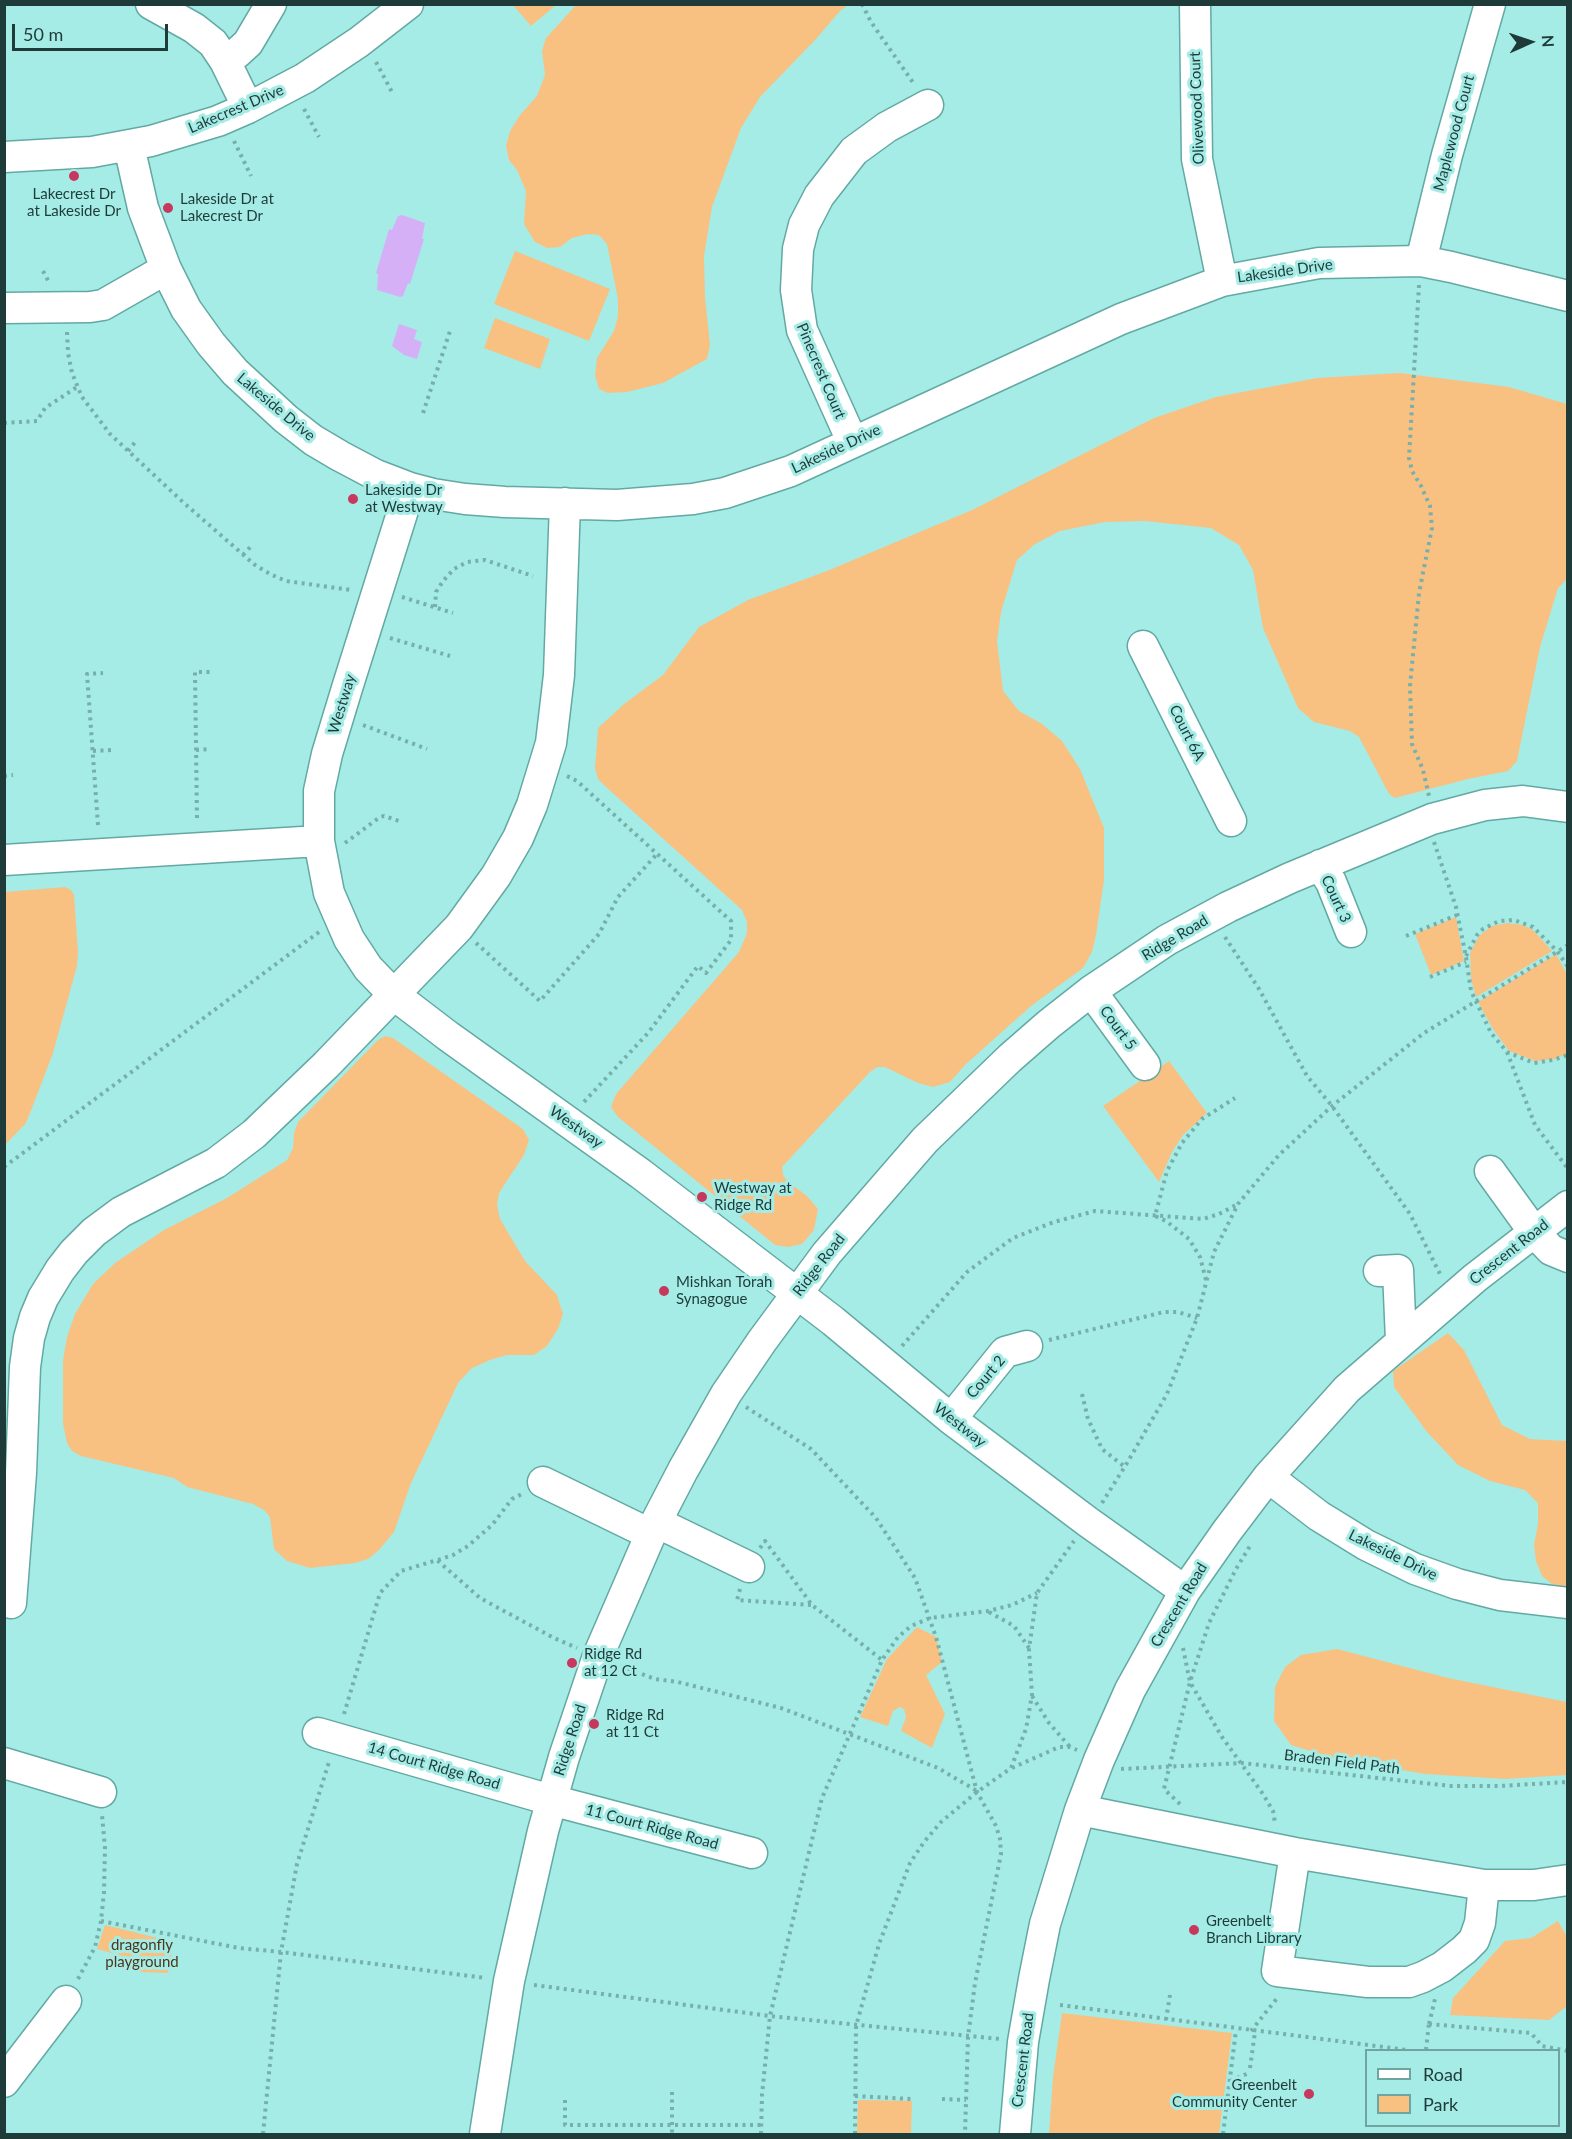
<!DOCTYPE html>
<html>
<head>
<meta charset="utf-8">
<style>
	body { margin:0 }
	#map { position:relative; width:1572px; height:2139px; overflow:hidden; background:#a5ece6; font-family:Lato,sans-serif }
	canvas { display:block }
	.frame { position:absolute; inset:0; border:6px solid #1e3b39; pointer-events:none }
	.legend { position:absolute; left:1365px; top:2049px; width:195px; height:78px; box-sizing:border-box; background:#a5ece6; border:2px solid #6fa5a1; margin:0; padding:8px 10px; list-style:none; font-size:18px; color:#1e3b39 }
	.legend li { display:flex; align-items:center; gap:12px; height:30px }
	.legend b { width:30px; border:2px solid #6fa5a1 }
	.north { position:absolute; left:1500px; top:12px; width:60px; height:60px; -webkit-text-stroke:4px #a5ece6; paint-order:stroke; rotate:87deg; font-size:16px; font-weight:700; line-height:24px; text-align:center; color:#1e3b39 }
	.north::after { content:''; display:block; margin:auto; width:21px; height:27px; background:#1e3b39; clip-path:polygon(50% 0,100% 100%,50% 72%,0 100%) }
	.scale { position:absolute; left:12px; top:24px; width:156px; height:27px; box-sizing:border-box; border:3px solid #1e3b39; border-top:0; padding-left:8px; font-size:18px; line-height:21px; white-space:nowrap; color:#1e3b39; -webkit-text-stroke:4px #a5ece6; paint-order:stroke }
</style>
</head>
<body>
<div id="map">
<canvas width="1572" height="2139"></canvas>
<div class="frame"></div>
<ul class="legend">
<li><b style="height:8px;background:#fff"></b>Road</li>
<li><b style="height:16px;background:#f8c182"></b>Park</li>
</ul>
<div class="north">N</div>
<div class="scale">50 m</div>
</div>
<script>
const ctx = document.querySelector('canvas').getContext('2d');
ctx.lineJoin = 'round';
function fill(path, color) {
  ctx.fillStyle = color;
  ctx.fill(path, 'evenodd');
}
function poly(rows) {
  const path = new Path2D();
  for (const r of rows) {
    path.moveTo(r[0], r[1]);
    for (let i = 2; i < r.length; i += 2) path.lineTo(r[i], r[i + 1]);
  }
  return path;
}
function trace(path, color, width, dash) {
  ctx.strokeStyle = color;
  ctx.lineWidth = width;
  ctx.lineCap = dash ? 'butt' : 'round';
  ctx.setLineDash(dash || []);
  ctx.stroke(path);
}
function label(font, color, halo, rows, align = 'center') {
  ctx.font = font + ' Lato,sans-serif';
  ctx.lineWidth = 6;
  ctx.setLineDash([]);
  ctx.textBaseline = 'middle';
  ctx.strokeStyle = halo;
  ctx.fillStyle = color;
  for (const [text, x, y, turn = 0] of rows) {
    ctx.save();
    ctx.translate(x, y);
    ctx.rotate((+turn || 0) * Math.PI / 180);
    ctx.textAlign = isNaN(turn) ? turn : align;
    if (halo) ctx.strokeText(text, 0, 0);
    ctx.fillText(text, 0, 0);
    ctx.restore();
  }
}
fill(poly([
	[577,4,848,5,840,11,816,39,760,97,741,128,712,207,704,256,705,297,710,345,707,359,663,383,627,392,608,393,599,389,595,375,597,358,614,331,618,316,618,299,607,244,599,235,588,234,572,238,560,247,547,248,535,242,524,224,526,191,517,170,509,160,506,146,510,131,520,115,537,96,545,75,542,51,546,38],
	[513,5,556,5,531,26],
	[515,251,610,289,589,341,494,304],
	[495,318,550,339,540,369,484,348],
	[1400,373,1509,387,1567,404,1567,579,1558,588,1540,647,1517,761,1508,771,1468,779,1395,798,1389,794,1359,737,1350,731,1314,722,1298,708,1263,628,1253,570,1239,545,1211,528,1145,521,1105,522,1060,531,1035,544,1017,560,1001,612,997,641,1003,691,1019,711,1042,724,1062,741,1080,769,1104,828,1104,880,1096,935,1092,952,1083,968,1031,1006,965,1065,950,1082,933,1087,918,1083,885,1067,877,1067,870,1072,782,1167,783,1175,788,1182,807,1196,818,1209,814,1230,802,1244,788,1247,775,1245,618,1117,611,1107,616,1094,739,952,747,933,747,922,742,910,606,787,598,779,595,768,598,728,624,704,663,675,699,627,748,600,827,571,972,510,1154,418,1216,397,1317,378],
	[65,887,71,890,74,895,78,952,77,966,53,1053,32,1108,26,1123,5,1145,5,892],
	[1456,917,1464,961,1431,975,1415,934],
	[1507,923,1523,925,1533,930,1552,951,1476,997,1471,979,1470,953,1479,936,1492,926],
	[1556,954,1567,974,1567,1054,1555,1059,1535,1061,1509,1051,1493,1029,1478,1002],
	[385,1036,393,1038,523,1129,529,1140,524,1155,499,1193,497,1205,500,1219,525,1261,557,1295,563,1314,558,1329,547,1346,534,1355,507,1355,490,1360,472,1368,458,1383,411,1483,394,1532,379,1550,368,1559,355,1563,310,1568,287,1561,274,1549,270,1517,264,1510,253,1504,187,1487,174,1478,81,1456,72,1451,67,1443,63,1424,63,1360,67,1337,75,1314,93,1284,115,1263,164,1230,227,1198,287,1160,293,1148,294,1133,298,1122,378,1040],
	[1169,1061,1207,1113,1183,1135,1172,1152,1159,1182,1103,1106],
	[1448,1333,1464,1350,1502,1425,1530,1439,1567,1441,1567,1589,1552,1584,1542,1576,1536,1561,1534,1545,1538,1524,1538,1503,1525,1490,1490,1481,1458,1465,1427,1432,1394,1387,1393,1371],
	[917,1627,936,1637,942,1662,926,1675,945,1714,932,1748,901,1731,906,1717,904,1709,900,1707,893,1711,888,1726,860,1717,887,1659],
	[1337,1649,1448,1678,1567,1702,1567,1775,1505,1779,1425,1774,1333,1758,1291,1745,1274,1721,1275,1687,1285,1667,1301,1655],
	[1558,1921,1567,1937,1566,2007,1549,2020,1450,2015,1453,1998,1505,1941,1531,1938],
	[105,1925,174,1942,168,1973,140,1972,128,1967,122,1956,97,1949],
	[1062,2013,1232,2033,1219,2134,1049,2134,1053,2077],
	[858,2100,912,2101,911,2134,920,2134,857,2134]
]), '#f8c182');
fill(poly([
	[402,215,425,223,422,239,424,239,410,284,408,283,403,296,400,297,377,290,378,274,376,273,389,229,392,230,398,216],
	[399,324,417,330,414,339,422,342,417,359,404,355,392,346]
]), '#d6b0f6');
const minor = poly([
	[151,4,194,28,213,43,225,61,248,108],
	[1195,4,1197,159,1222,281],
	[225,61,237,53,248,43,271,4],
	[129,146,143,208,166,269,186,309,211,344,235,372,286,419,313,440,340,456,376,475,410,488,433,494,465,499,505,502,617,505,693,499,725,493,791,471,1121,319,1222,281,1319,263,1421,261,1451,267,1568,296],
	[4,157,92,152,151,141,218,121,248,108,305,78,359,42,408,4],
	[1421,261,1447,155,1490,4],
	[4,308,90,307,103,305,166,269],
	[852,441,802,330,796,290,798,249,804,225,819,196,854,151,887,127,928,105],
	[410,488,348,685,327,754,319,791,319,841,329,893,349,939,368,968,393,994,448,1036,641,1174,833,1321,951,1419,1088,1522,1185,1591],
	[1143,646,1231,821],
	[4,860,319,841],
	[1320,865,1331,882,1351,932],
	[1091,991,1145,1065],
	[1490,1171,1534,1232,1551,1250,1568,1257],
	[1379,1271,1398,1270,1401,1341],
	[951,1419,1005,1352,1027,1346],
	[1268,1477,1319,1516,1366,1545,1415,1569,1457,1584,1500,1595,1568,1603],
	[543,1482,650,1534],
	[656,1522,749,1567],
	[11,1603,21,1473,25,1367,29,1338,35,1317,43,1298,60,1270,74,1252,94,1232,121,1212,216,1163,254,1134,326,1065,459,927,496,876,518,838,532,805,551,743,559,675,565,503],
	[318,1733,551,1800,752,1853],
	[4,1763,101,1792],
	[1080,1810,1295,1853,1484,1885,1534,1885,1568,1880],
	[1295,1853,1277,1971,1368,1982,1409,1982,1423,1977,1442,1967,1464,1950,1474,1940,1480,1923,1484,1885],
	[4,2082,66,2001],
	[485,2134,509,1981,543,1831,564,1757,598,1656,656,1522,683,1470,726,1394,762,1341,827,1253,925,1140,1010,1058,1049,1024,1091,991,1167,940,1228,907,1290,878,1432,819,1485,805,1523,801,1568,807],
	[1015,2134,1023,2042,1034,1979,1045,1924,1080,1810,1099,1760,1130,1690,1185,1591,1227,1531,1268,1477,1347,1389,1475,1278,1568,1206]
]);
trace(minor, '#63a9a3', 33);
trace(poly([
	[862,4,871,22,914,84],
	[376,62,393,94],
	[304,109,319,137],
	[234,141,251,176],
	[43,271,50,284],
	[1419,285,1409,458,1412,471,1421,486,1430,506,1432,528,1419,593,1410,686,1412,744,1423,770,1429,796],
	[67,332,68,353,72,373,82,397,110,434,184,503,255,565,270,574,286,581,351,590],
	[423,413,451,328],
	[4,423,37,421,45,408,77,387],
	[128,451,136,441],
	[243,555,253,544],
	[402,597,453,613],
	[435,607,436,592,443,581,454,569,467,562,485,560,533,576],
	[390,638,450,656],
	[363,725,427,749],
	[196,750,211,749],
	[93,751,111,750],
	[4,776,13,775],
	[567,776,577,781,731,921,731,940,706,973,698,966,648,1033,583,1103],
	[197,818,195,672,214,672],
	[98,825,87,674,103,673],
	[1434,842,1456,907,1466,957,1471,991,1491,1033,1507,1052,1534,1063,1553,1060,1568,1055],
	[345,843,380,817,384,816,399,821],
	[1406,936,1457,915],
	[1225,937,1259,989,1307,1076,1332,1106,1410,1214,1441,1276],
	[476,943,540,1001,599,934,618,897,657,854],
	[1466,956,1477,935,1483,929,1499,921,1514,920,1533,927,1557,951,1568,967],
	[1430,977,1466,962],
	[1507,1052,1535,1125,1568,1169],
	[4,1167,319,932],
	[1206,1280,1200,1257,1189,1239,1166,1221,1155,1216,1167,1171,1182,1143,1202,1119,1235,1098],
	[1049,1340,1164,1312,1178,1312,1197,1318],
	[902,1346,967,1272,1013,1238,1054,1222,1095,1211,1203,1219,1219,1214,1238,1204],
	[1082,1394,1088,1419,1102,1449,1125,1467],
	[746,1407,811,1449,876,1518,915,1578,936,1637,977,1792,996,1826,1000,1839,1001,1854,975,1983,968,2037,965,2134],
	[1102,1503,1127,1463,1167,1394,1197,1318,1214,1252,1238,1204,1279,1155,1332,1106,1424,1033,1568,945],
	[760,1548,765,1541,812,1605,882,1660],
	[438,1560,453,1555,468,1546,492,1525,512,1499,522,1494],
	[740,1589,737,1600,812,1605],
	[989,1612,1014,1626,1029,1648],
	[1183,1648,1190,1682,1222,1737,1263,1794,1273,1811,1275,1823],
	[621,1666,655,1679,678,1682,781,1708,938,1768,977,1791],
	[1032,1696,1049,1723,1070,1747],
	[344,1714,380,1593,401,1571,437,1560,480,1598,554,1638,577,1648],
	[1012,1768,1059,1747,1070,1747,1077,1750],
	[1121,1769,1242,1763,1451,1786,1499,1786,1568,1782],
	[1180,1804,1164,1789,1190,1682,1209,1623,1236,1569,1250,1546],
	[101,1921,239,1948,281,1952,486,1978],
	[78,1979,95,1947,101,1921,104,1892,105,1848,102,1815],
	[534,1985,770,2016,1000,2039],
	[1060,2005,1407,2050],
	[1166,2020,1170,1995],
	[1429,2024,1435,1999],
	[1429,2024,1531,2033,1542,2046,1568,2051],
	[1251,2031,1278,1997],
	[1426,2050,1429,2023],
	[1250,2068,1255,2032],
	[1230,2081,1249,2073],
	[672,2092,672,2134],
	[855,2096,911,2099],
	[942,2099,966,2100],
	[565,2100,565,2125,761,2125],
	[263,2134,281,1952,297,1864,329,1762],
	[761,2134,762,2095,770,2016,822,1798,882,1660,898,1637,911,1626,930,1618,988,1611,1012,1605,1037,1593],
	[855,2134,856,2026,879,1944,910,1863,924,1842,941,1822,977,1792,1011,1768,1026,1729,1032,1695,1029,1649,1037,1593,1074,1541],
	[1223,2134,1236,2030]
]), '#77afab', 4, [3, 4.5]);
trace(minor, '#fff', 30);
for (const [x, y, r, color] of [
	[74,176,6,"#c7385e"],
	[168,208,6,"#c7385e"],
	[353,499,6,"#c7385e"],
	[702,1197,6,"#c7385e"],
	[664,1291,6,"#c7385e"],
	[572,1663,6,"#c7385e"],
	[594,1724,6,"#c7385e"],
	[1194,1930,6,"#c7385e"],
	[1309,2094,6,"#c7385e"]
]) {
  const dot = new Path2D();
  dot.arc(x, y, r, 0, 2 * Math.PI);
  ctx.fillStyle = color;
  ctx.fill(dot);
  trace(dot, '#a5ece6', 2);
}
label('15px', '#1e3b39', '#a5ece6', [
	["Olivewood Court",1197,108,-92],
	["Lakecrest Drive",236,109,-23],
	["Maplewood Court",1454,133,-75],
	["Lakeside Drive",1285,271,-8],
	["Pinecrest Court",821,371,67],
	["Lakeside Drive",276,407,40],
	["Lakeside Drive",836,449,-25],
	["Westway",342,704,-73],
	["Court 6A",1187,733,63],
	["Court 3",1336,899,65],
	["Ridge Road",1175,938,-31],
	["Court 5",1118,1028,54],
	["Westway",576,1127,35],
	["Crescent Road",1509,1252,-38],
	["Ridge Road",819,1265,-52],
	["Court 2",986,1377,-50],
	["Westway",960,1425,38],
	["Lakeside Drive",1393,1555,26],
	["Crescent Road",1179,1605,-59],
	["Ridge Road",570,1740,-72],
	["Braden Field Path",1342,1762,7],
	["14 Court Ridge Road",434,1766,16],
	["11 Court Ridge Road",652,1827,15],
	["Crescent Road",1023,2060,-83]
]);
label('15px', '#1e3b39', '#a5ece6', [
	["Lakecrest Dr",74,194,"center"],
	["at Lakeside Dr",74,211,"center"],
	["Lakeside Dr at",180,199],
	["Lakecrest Dr",180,216],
	["Lakeside Dr",365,490],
	["at Westway",365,507],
	["Westway at",714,1188],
	["Ridge Rd",714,1205],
	["Mishkan Torah",676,1282],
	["Synagogue",676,1299],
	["Ridge Rd",584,1654],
	["at 12 Ct",584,1671],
	["Ridge Rd",606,1715],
	["at 11 Ct",606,1732],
	["Greenbelt",1206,1921],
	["Branch Library",1206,1938],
	["Greenbelt",1297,2085,"right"],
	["Community Center",1297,2102,"right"]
], 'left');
label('15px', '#4e361a', '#a5ece6', [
	["dragonfly",142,1945],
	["playground",142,1962]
]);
</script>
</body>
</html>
